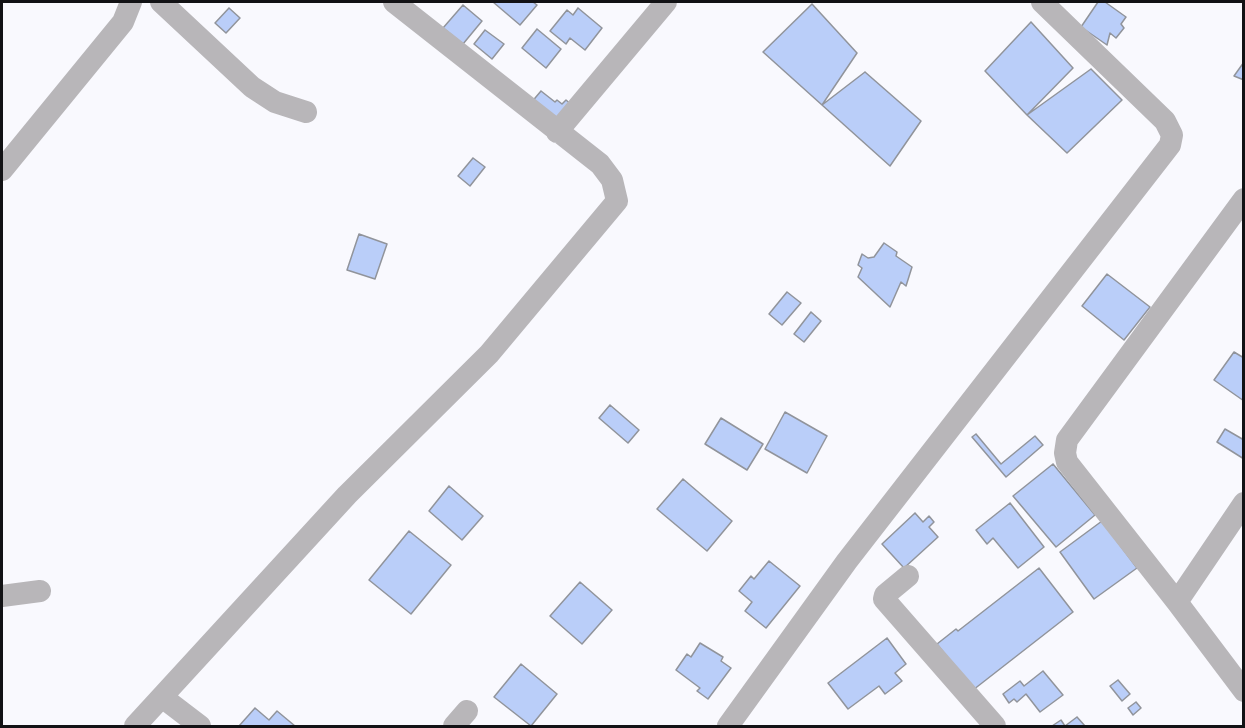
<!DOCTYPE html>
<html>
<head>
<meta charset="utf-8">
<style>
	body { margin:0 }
	#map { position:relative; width:1245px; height:728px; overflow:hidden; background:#f9f9fe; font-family:"Space Grotesk",sans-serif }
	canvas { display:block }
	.frame { position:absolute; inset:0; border:3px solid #121215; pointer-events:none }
</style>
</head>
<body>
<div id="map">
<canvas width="1245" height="728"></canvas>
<div class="frame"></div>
</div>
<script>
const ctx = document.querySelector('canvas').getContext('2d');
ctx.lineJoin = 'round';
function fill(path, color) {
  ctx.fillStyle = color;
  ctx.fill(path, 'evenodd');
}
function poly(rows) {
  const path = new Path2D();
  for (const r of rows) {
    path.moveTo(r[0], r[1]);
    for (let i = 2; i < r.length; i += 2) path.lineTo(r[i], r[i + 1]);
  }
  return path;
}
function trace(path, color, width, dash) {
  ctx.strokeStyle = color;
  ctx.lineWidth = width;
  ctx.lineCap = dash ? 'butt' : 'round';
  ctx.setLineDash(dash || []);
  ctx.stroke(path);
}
const building = poly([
	[493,2,533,2,537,5,520,25,493,2],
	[1098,2,1105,2,1126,17,1121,24,1124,28,1116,38,1110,33,1107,45,1081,27,1098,2],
	[812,4,857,53,822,105,763,52,812,4],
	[463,5,482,21,463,44,443,28,463,5],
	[229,8,240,18,226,33,215,23,229,8],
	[578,8,602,28,585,50,570,38,566,44,550,31,567,10,573,15,578,8],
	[1031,22,1073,68,1027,115,985,71,1031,22],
	[537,29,561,49,546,68,522,48,537,29],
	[485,30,504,44,492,59,474,44,485,30],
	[1244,62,1244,80,1234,76,1244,62],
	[1091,69,1122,100,1067,153,1027,115,1091,69],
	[865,72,921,121,890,166,822,105,865,72],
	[541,91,555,102,557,100,562,104,566,100,572,105,556,125,530,104,541,91],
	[473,158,485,167,470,186,458,176,473,158],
	[359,234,387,244,375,279,347,270,359,234],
	[884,243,897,252,896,256,912,267,906,286,901,282,890,307,858,277,862,268,858,265,862,254,868,258,874,257,884,243],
	[1107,274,1150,307,1124,340,1082,306,1107,274],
	[787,292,801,303,782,325,769,314,787,292],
	[811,312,821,321,804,342,794,334,811,312],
	[1234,352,1244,358,1244,401,1214,380,1234,352],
	[610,405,639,430,628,443,599,418,610,405],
	[785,412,827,436,807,473,765,449,785,412],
	[721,418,763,444,747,470,705,444,721,418],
	[1225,429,1244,440,1244,459,1217,442,1225,429],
	[976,434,1001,464,1035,436,1043,445,1006,477,972,437,976,434],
	[1053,464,1095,515,1056,547,1013,496,1053,464],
	[683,479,732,521,707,551,657,509,683,479],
	[449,486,483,516,462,540,429,511,449,486],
	[1010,503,1044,547,1018,568,993,538,987,544,976,530,1010,503],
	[915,513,923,522,929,516,934,522,929,527,938,537,904,568,882,544,915,513],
	[1102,521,1137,568,1094,599,1060,552,1102,521],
	[409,531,451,565,411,614,369,580,409,531],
	[769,561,800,586,766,628,745,611,752,602,739,591,751,576,754,579,769,561],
	[1039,568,1073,612,973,690,937,644,956,629,958,631,1039,568],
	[580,582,612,610,582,644,550,616,580,582],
	[887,638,906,664,895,673,902,681,885,694,879,686,848,709,828,683,887,638],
	[700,643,723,657,721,661,731,668,708,699,697,691,700,688,676,670,687,654,691,657,700,643],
	[521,664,557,694,531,726,494,697,521,664],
	[1043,671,1063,695,1040,712,1026,694,1017,702,1014,699,1009,703,1003,694,1020,681,1024,686,1043,671],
	[1118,680,1130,694,1122,701,1110,686,1118,680],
	[1136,702,1141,708,1133,715,1128,708,1136,702],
	[255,708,269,720,277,711,295,726,239,726,255,708],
	[1077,717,1085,726,1052,726,1061,720,1065,726,1077,717]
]);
fill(building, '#bacef9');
trace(building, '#91949b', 1.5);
trace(poly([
	[161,2,252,87,275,102,306,112],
	[557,132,666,2],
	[2,170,123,22,131,2],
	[1244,199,1067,440,1065,453,1067,462,1177,602,1244,691],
	[908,576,885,595,884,599,995,726],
	[2,596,40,591],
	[1177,602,1244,503],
	[162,697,200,726],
	[135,726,347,495,489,354,617,201,612,180,600,164,394,2],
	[454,726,467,711],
	[728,726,847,561,1170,145,1172,135,1165,121,1042,2]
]), '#b8b6b9', 22);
</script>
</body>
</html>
